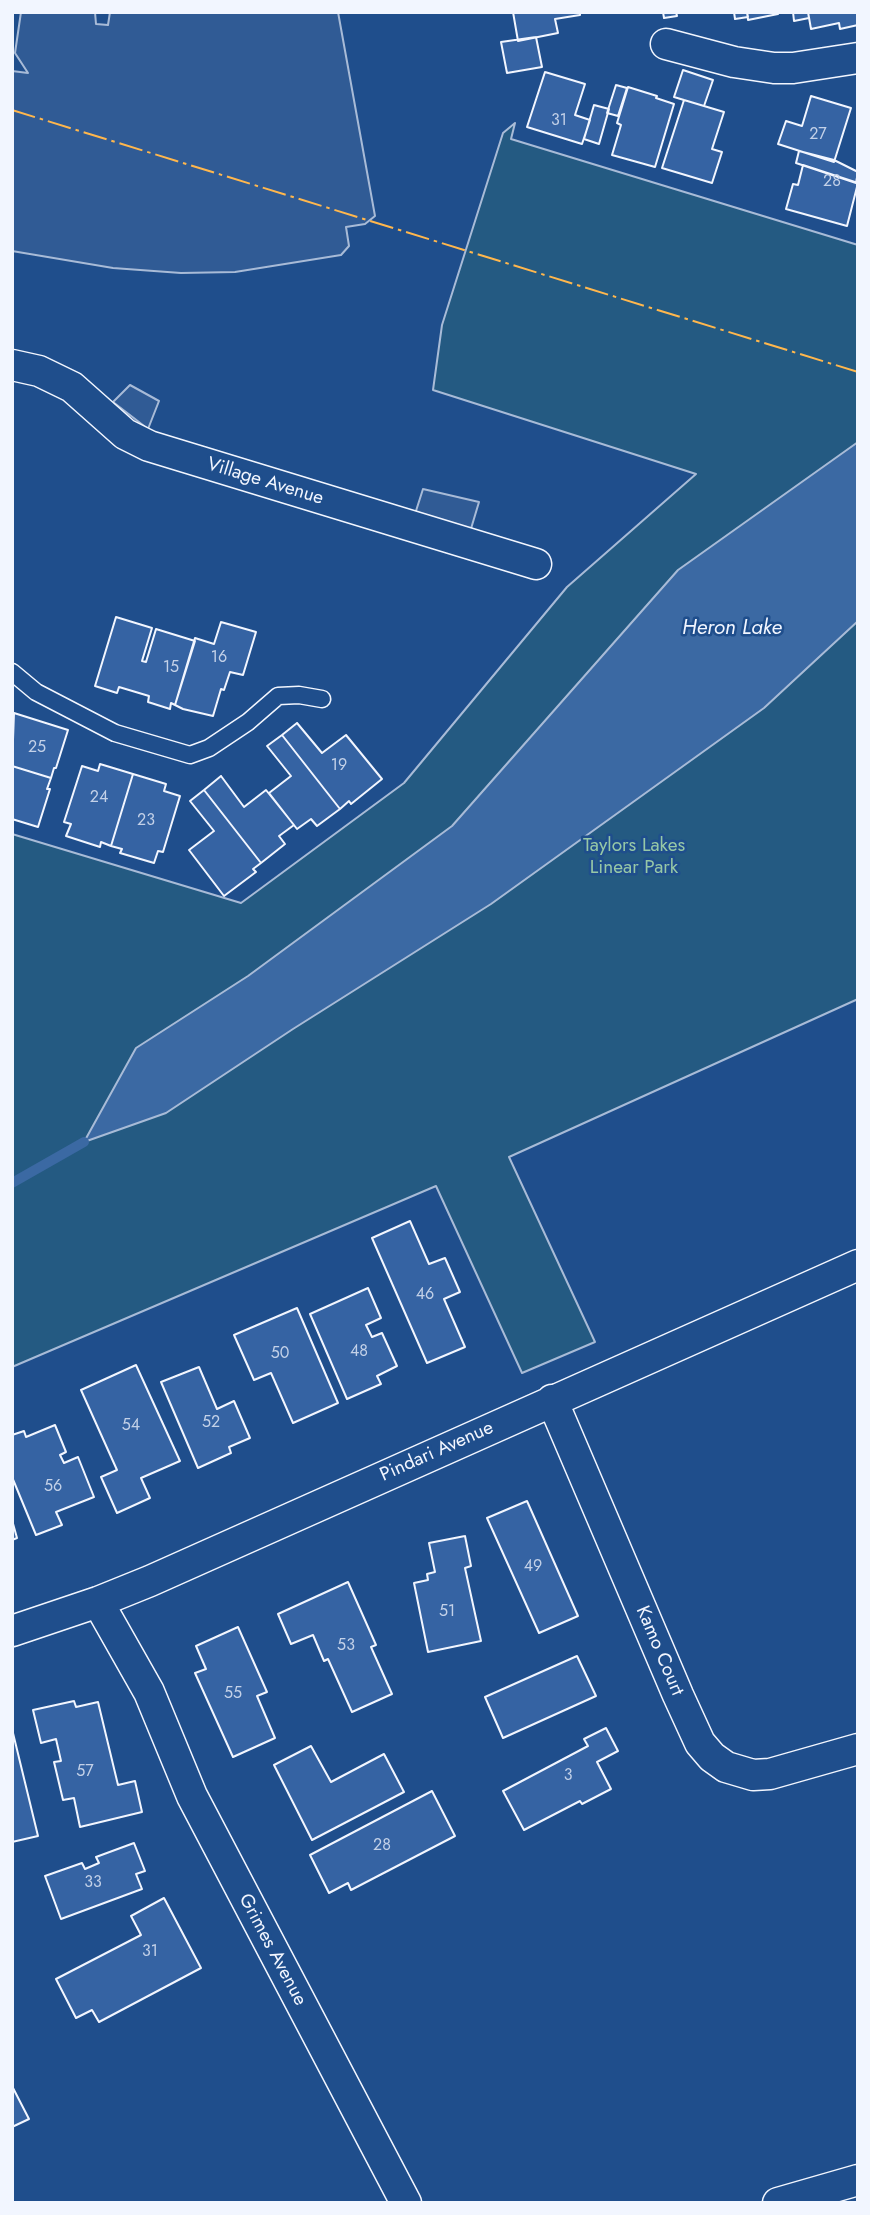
<!DOCTYPE html>
<html>
<head>
<meta charset="utf-8">
<style>
	body { margin:0 }
	#map { position:relative; width:870px; height:2215px; overflow:hidden; background:#1f4e8c; font-family:Jost,sans-serif }
	canvas { display:block }
	.frame { position:absolute; inset:0; border:14px solid #f2f6ff; pointer-events:none }
</style>
</head>
<body>
<div id="map">
<canvas width="870" height="2215"></canvas>
<div class="frame"></div>
</div>
<script>
const ctx = document.querySelector('canvas').getContext('2d');
ctx.lineJoin = 'round';
function fill(path, color) {
  ctx.fillStyle = color;
  ctx.fill(path, 'evenodd');
}
function poly(rows) {
  const path = new Path2D();
  for (const r of rows) {
    path.moveTo(r[0], r[1]);
    for (let i = 2; i < r.length; i += 2) path.lineTo(r[i], r[i + 1]);
  }
  return path;
}
function trace(path, color, width, dash) {
  ctx.strokeStyle = color;
  ctx.lineWidth = width;
  ctx.lineCap = dash ? 'butt' : 'round';
  ctx.setLineDash(dash || []);
  ctx.stroke(path);
}
function label(font, color, halo, rows, align = 'center') {
  ctx.font = font + ' Jost,sans-serif';
  ctx.lineWidth = 5;
  ctx.setLineDash([]);
  ctx.textBaseline = 'middle';
  ctx.strokeStyle = halo;
  ctx.fillStyle = color;
  for (const [text, x, y, turn = 0] of rows) {
    ctx.save();
    ctx.translate(x, y);
    ctx.rotate((+turn || 0) * Math.PI / 180);
    ctx.textAlign = isNaN(turn) ? turn : align;
    if (halo) ctx.strokeText(text, 0, 0);
    ctx.fillText(text, 0, 0);
    ctx.restore();
  }
}
const green = poly([
	[515,123,511,139,858,245,858,999,509,1157,595,1342,522,1373,436,1186,12,1367,12,834,241,903,404,783,567,587,696,474,433,390,442,325,503,133,515,123]
]);
fill(green, '#245a82');
trace(green, '#a8bbd7', 2);
const parking = poly([
	[21,12,95,12,96,24,108,25,110,12,338,12,375,216,365,224,346,227,349,246,341,255,235,272,181,273,113,268,12,251,12,71,28,73,15,53,21,12],
	[130,385,159,401,148,429,113,402,130,385],
	[423,489,479,502,470,532,415,514,423,489]
]);
fill(parking, '#305b95');
trace(parking, '#a8bbd7', 2);
const water = poly([
	[858,442,858,621,764,708,491,904,293,1029,166,1113,84,1142,136,1048,248,976,452,826,678,570,858,442]
]);
fill(water, '#3b69a3');
trace(water, '#a8bbd7', 2);
trace(poly([
	[12,1183,84,1142]
]), '#3b69a3', 10);
const building = poly([
	[513,12,580,12,580,15,555,19,558,33,518,41,513,12],
	[663,12,676,12,677,16,664,18,663,12],
	[734,12,747,12,748,17,735,19,734,12],
	[747,12,778,12,778,14,748,20,747,12],
	[793,12,808,12,809,18,794,21,793,12],
	[808,12,858,12,858,25,840,29,839,23,811,29,808,12],
	[536,37,542,67,507,73,501,42,536,37],
	[683,70,713,80,704,106,674,97,683,70],
	[545,72,585,84,575,115,590,120,582,144,527,127,545,72],
	[616,85,627,88,618,116,607,113,616,85],
	[628,87,657,96,656,98,674,104,655,167,612,155,621,125,617,123,628,87],
	[811,96,851,108,834,162,778,144,786,121,802,126,811,96],
	[684,100,724,112,712,149,722,152,712,183,662,168,684,100],
	[594,105,609,109,599,144,584,139,594,105],
	[799,151,834,160,858,172,856,183,796,163,799,151],
	[803,165,858,183,847,226,786,209,793,184,798,185,803,165],
	[116,617,152,628,142,661,146,662,156,629,195,641,175,705,171,703,170,709,148,702,149,696,119,687,117,693,95,686,116,617],
	[221,622,256,632,243,675,230,672,224,690,221,689,213,716,183,709,175,705,195,638,214,644,221,622],
	[14,713,68,730,56,768,54,768,51,778,12,766,14,713],
	[297,723,322,753,346,735,382,779,351,804,349,801,340,809,282,735,297,723],
	[282,735,340,809,317,826,311,819,297,829,269,793,291,776,267,746,282,735],
	[100,764,133,774,111,846,101,842,100,847,66,836,71,824,64,822,82,766,98,771,100,764],
	[12,766,51,778,47,789,50,789,38,827,12,819,12,766],
	[133,774,166,784,164,791,180,796,163,852,158,851,154,863,120,853,122,849,111,846,133,774],
	[221,776,244,807,266,790,294,825,279,836,285,844,261,863,204,790,221,776],
	[204,790,261,863,253,869,256,872,224,896,189,850,214,831,190,801,204,790],
	[410,1221,429,1264,445,1258,460,1292,444,1299,465,1347,427,1363,372,1238,410,1221],
	[368,1288,381,1318,366,1325,372,1337,382,1333,397,1366,377,1376,381,1384,347,1399,310,1314,368,1288],
	[297,1308,338,1403,293,1423,271,1373,254,1380,234,1335,297,1308],
	[136,1365,180,1461,141,1478,150,1498,117,1513,101,1477,117,1470,81,1390,136,1365],
	[199,1367,217,1409,234,1401,250,1438,229,1447,231,1453,198,1468,161,1382,199,1367],
	[55,1425,66,1452,60,1455,64,1463,78,1457,94,1497,56,1512,62,1525,36,1535,12,1477,12,1435,24,1431,26,1437,55,1425],
	[527,1501,578,1616,539,1633,487,1518,527,1501],
	[12,1520,17,1538,12,1540,12,1520],
	[465,1536,471,1566,465,1568,481,1641,428,1652,414,1583,428,1580,427,1574,435,1572,429,1543,465,1536],
	[348,1582,376,1645,371,1647,392,1694,352,1712,328,1659,324,1661,313,1635,291,1644,278,1614,348,1582],
	[238,1627,267,1692,257,1696,275,1738,233,1757,195,1673,206,1669,196,1646,238,1627],
	[577,1656,596,1696,503,1738,485,1697,577,1656],
	[74,1701,76,1707,98,1702,118,1785,135,1781,142,1812,80,1827,74,1798,63,1800,54,1762,61,1761,56,1739,41,1743,33,1710,74,1701],
	[606,1728,618,1751,597,1762,611,1789,582,1804,580,1801,524,1830,503,1791,588,1746,584,1739,606,1728],
	[12,1729,38,1836,12,1842,12,1729],
	[311,1746,331,1782,384,1754,404,1792,312,1840,274,1765,311,1746],
	[432,1791,455,1836,351,1890,348,1883,329,1893,310,1855,432,1791],
	[134,1843,145,1871,136,1874,142,1889,61,1919,45,1876,82,1863,85,1869,99,1863,96,1857,134,1843],
	[164,1898,201,1968,99,2022,92,2010,76,2018,56,1979,141,1935,131,1916,164,1898],
	[12,2086,29,2119,12,2127,12,2086]
]);
fill(building, '#3563a3');
trace(building, '#f2f6ff', 2);
const lane = poly([
	[12,672,36,692,115,733,190,755,209,748,248,722,278,696,299,695,322,699]
]);
const street = poly([
	[666,44,734,62,774,68,793,68,858,58],
	[12,365,39,371,72,387,125,434,149,446,536,564],
	[552,1400,678,1695,700,1743,712,1757,726,1767,753,1775,770,1774,858,1749],
	[98,1602,149,1692,192,1796,406,2203],
	[12,1631,98,1602,150,1581,858,1265],
	[778,2203,858,2180]
]);
trace(lane, '#f2f6ff', 19);
trace(street, '#f2f6ff', 33);
trace(lane, '#1f4e8c', 16);
trace(street, '#1f4e8c', 30);
trace(poly([
	[12,110,858,372]
]), '#ffb74d', 2, [24, 5, 3.5, 5]);
label('16px', '#c3d1e8', null, [
	["31",559,121],
	["27",818,135],
	["28",832,182],
	["16",219,658],
	["15",171,668],
	["25",37,748],
	["19",339,766],
	["24",99,798],
	["23",146,821],
	["46",425,1295],
	["48",359,1352],
	["50",280,1354],
	["52",211,1423],
	["54",131,1426],
	["56",53,1487],
	["49",533,1567],
	["51",447,1612],
	["53",346,1646],
	["55",233,1694],
	["57",85,1772],
	["3",568,1776],
	["28",382,1846],
	["33",93,1883],
	["31",150,1952]
]);
label('19px', '#f2f6ff', '#1f4e8c', [
	["Village Avenue",265,482,17],
	["Pindari Avenue",437,1452,-24],
	["Kamo Court",659,1651,67],
	["Grimes Avenue",272,1950,62]
]);
label('19px', '#97c8a6', '#1f4e8c', [
	["Taylors Lakes",634,846],
	["Linear Park",634,868]
]);
label('italic 21px', '#f2f6ff', '#1f4e8c', [
	["Heron Lake",732,629]
]);
</script>
</body>
</html>
